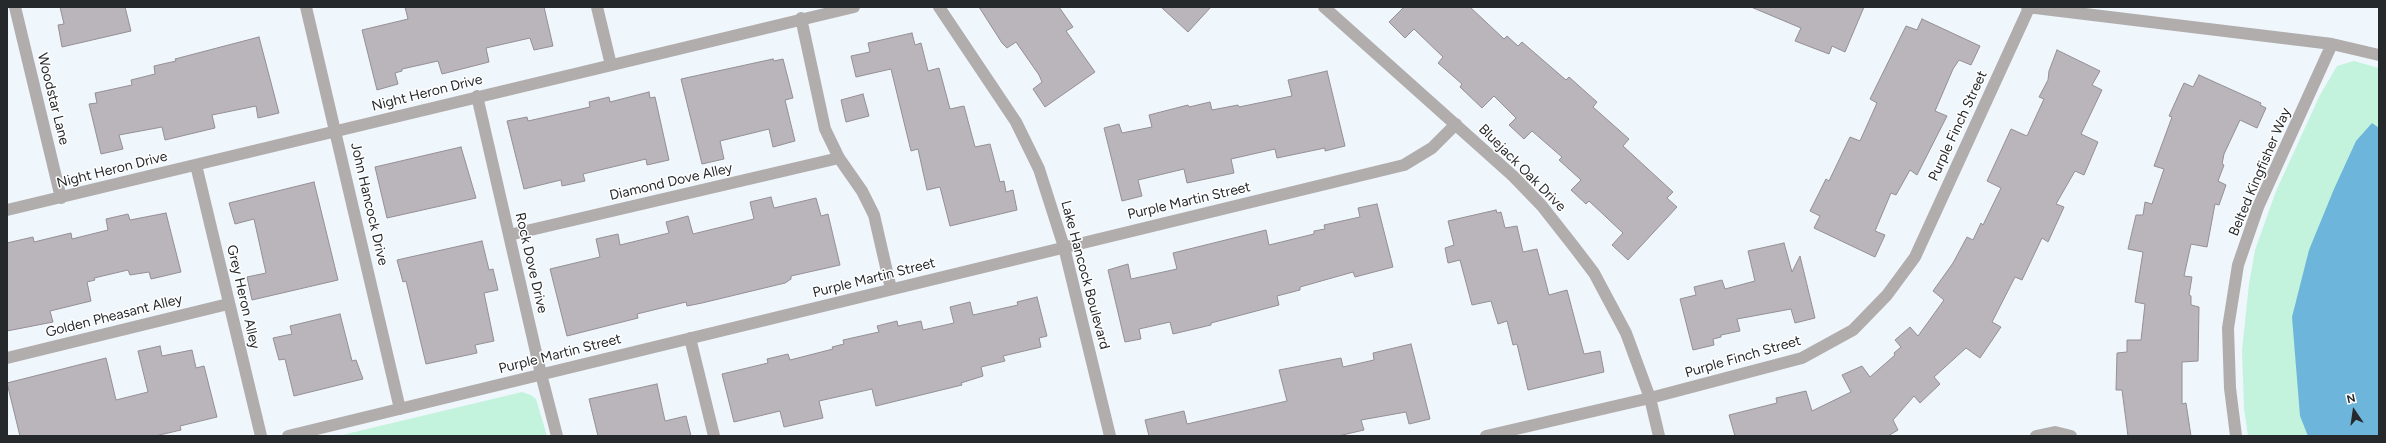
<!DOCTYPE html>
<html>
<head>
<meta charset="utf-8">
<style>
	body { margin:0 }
	#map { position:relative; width:2386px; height:443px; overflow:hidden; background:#eff6fc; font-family:Figtree,sans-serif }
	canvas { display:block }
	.frame { position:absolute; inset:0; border:8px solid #26292b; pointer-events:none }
	.north { position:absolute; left:2334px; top:391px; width:40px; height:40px; -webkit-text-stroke:3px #fff; paint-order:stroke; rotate:347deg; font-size:11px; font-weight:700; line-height:16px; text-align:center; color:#26292b }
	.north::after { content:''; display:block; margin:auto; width:14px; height:18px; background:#26292b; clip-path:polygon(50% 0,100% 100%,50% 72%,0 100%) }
</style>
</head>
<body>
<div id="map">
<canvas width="2386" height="443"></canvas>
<div class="frame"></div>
<div class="north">N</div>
</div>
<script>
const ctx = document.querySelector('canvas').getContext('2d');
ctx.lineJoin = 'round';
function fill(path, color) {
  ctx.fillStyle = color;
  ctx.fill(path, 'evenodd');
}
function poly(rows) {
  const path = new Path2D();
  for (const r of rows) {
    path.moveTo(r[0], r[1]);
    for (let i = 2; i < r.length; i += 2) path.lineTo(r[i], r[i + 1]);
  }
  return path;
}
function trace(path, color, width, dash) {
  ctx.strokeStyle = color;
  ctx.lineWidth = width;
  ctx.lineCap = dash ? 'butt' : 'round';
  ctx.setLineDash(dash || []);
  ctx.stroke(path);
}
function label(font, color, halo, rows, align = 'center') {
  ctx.font = font + ' Figtree,sans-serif';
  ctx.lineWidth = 3;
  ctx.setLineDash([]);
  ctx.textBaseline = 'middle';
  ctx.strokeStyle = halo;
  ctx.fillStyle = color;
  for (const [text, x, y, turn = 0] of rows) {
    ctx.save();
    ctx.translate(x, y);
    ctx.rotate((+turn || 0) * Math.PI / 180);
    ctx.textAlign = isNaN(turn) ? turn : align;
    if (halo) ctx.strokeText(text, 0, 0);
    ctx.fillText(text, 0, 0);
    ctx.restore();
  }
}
fill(poly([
	[2354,61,2379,68,2379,436,2248,436,2244,408,2242,350,2249,284,2255,250,2276,191,2320,95,2337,66],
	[522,392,531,395,536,399,547,436,338,436]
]), '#c3f3dc');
fill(poly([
	[2372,123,2379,128,2379,436,2308,436,2300,416,2292,317,2309,250,2334,189,2356,141]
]), '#6db5db');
const building = poly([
	[60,7,125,7,131,31,62,47,58,25,64,24,60,7],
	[405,7,544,7,553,46,534,50,530,38,486,48,489,62,442,74,438,61,402,69,402,71,395,73,398,84,377,90,362,30,408,19,405,7],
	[979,7,1059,7,1073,27,1066,31,1095,72,1045,107,1033,89,1042,82,1039,75,1016,42,1007,48,1002,43,979,7],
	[1161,7,1211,7,1188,32,1161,7],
	[1404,7,1470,7,1504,39,1507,36,1518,46,1522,42,1566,80,1569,77,1597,102,1593,107,1629,139,1623,146,1673,192,1667,198,1677,207,1628,260,1612,245,1623,233,1589,201,1586,204,1571,190,1581,180,1559,160,1562,157,1532,131,1524,139,1509,125,1516,118,1494,96,1482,108,1460,87,1462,84,1438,63,1443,57,1414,29,1405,38,1389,22,1404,7],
	[1751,7,1864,7,1845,52,1832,46,1829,54,1795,41,1801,28,1751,7],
	[1922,19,1980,46,1971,65,1959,60,1953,69,1935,111,1947,116,1917,175,1910,170,1896,195,1891,193,1875,231,1885,235,1875,257,1814,228,1820,216,1810,211,1826,179,1829,181,1850,137,1860,141,1877,103,1870,99,1906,26,1917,30,1922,19],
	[912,33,915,45,921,43,928,71,939,68,950,109,964,106,975,147,990,144,1000,182,1004,181,1006,192,1013,190,1017,210,950,226,940,187,927,190,918,149,911,151,891,69,856,77,851,56,870,52,868,43,912,33],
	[259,37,279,113,258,118,256,106,212,115,215,128,165,140,162,127,119,135,123,149,101,154,89,104,97,103,95,93,132,85,131,80,155,74,154,66,176,61,175,59,259,37],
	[2057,50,2100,71,2092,85,2102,90,2081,134,2098,142,2084,175,2075,171,2056,204,2064,207,2048,242,2042,238,2022,280,2015,277,1992,322,2001,327,1980,358,1966,348,1934,377,1940,384,1920,403,1914,396,1893,420,1898,430,1888,436,1735,436,1729,415,1777,403,1776,398,1806,391,1812,411,1851,392,1842,375,1862,366,1870,377,1895,355,1894,353,1901,347,1895,340,1910,327,1918,336,1944,300,1933,291,1953,263,1967,237,1973,240,1981,223,1983,225,2001,188,1987,181,2011,129,2027,136,2044,99,2039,97,2048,80,2049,71,2057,50],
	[773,59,774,61,783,59,793,98,785,100,795,141,773,147,769,129,720,141,724,159,702,164,681,79,773,59],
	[1327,71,1345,146,1325,151,1325,148,1277,158,1275,149,1231,159,1234,173,1187,183,1184,169,1138,180,1142,196,1122,201,1104,128,1119,124,1122,133,1152,127,1149,115,1188,105,1189,107,1210,102,1212,110,1238,105,1239,107,1292,96,1288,80,1327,71],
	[2199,75,2261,103,2260,105,2266,108,2257,128,2240,120,2224,154,2222,164,2224,165,2218,181,2226,185,2219,205,2215,204,2207,247,2191,244,2184,276,2192,277,2189,295,2191,296,2191,305,2199,307,2198,361,2182,362,2182,404,2186,403,2191,436,2128,436,2122,390,2116,390,2117,353,2127,352,2127,340,2141,340,2145,304,2135,302,2143,252,2128,249,2136,215,2143,215,2145,202,2152,204,2164,169,2154,166,2172,117,2169,116,2184,83,2193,87,2199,75],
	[649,92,650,98,655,97,669,160,647,165,646,159,583,174,585,181,562,186,561,180,524,189,507,121,527,117,528,121,590,107,589,102,609,97,610,102,649,92],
	[863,94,869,116,846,122,841,100,863,94],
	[461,147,476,198,387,218,375,167,461,147],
	[314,182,338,280,252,300,247,277,266,273,254,219,235,224,229,203,314,182],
	[771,197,774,208,816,198,821,216,828,214,840,265,791,276,791,279,785,283,702,303,687,306,686,302,637,314,638,318,567,336,550,269,600,257,596,239,618,234,620,245,669,233,666,222,688,216,693,234,754,219,750,202,771,197],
	[1377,204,1393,267,1355,277,1353,272,1300,287,1300,290,1277,296,1279,305,1211,323,1211,325,1173,334,1170,322,1139,329,1141,339,1125,342,1108,270,1128,264,1131,279,1177,269,1173,253,1266,230,1269,245,1314,234,1314,231,1325,229,1324,225,1360,217,1358,208,1377,204],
	[1496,210,1497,213,1501,212,1505,228,1517,226,1523,252,1537,249,1549,295,1567,290,1584,354,1600,351,1604,372,1528,390,1517,344,1513,345,1507,321,1498,324,1491,301,1472,305,1460,260,1448,263,1445,248,1454,245,1448,221,1496,210],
	[166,213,181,272,151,279,149,272,130,275,128,270,94,278,95,280,87,282,91,301,50,311,53,322,7,331,7,243,33,237,34,242,71,233,72,239,108,230,106,219,128,214,130,220,166,213],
	[482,241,489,270,493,269,498,290,484,293,494,341,475,345,477,353,426,364,406,281,403,282,397,260,482,241],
	[1784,243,1792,272,1800,256,1815,318,1795,323,1791,309,1737,319,1740,331,1721,335,1721,337,1713,339,1714,345,1693,350,1680,299,1696,295,1694,287,1722,280,1725,289,1755,281,1748,251,1784,243],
	[1037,297,1047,336,1039,338,1041,347,1003,356,1005,361,981,367,983,376,961,383,962,385,876,406,872,389,819,401,823,418,784,427,780,411,734,422,722,374,768,363,767,359,788,354,790,360,833,349,832,347,844,344,843,340,879,332,877,326,897,321,898,326,921,321,923,330,954,323,950,307,970,302,973,315,1018,305,1017,302,1037,297],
	[340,314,352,361,356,360,363,379,294,396,285,359,279,360,273,338,292,334,290,326,340,314],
	[1411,344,1430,419,1409,424,1406,412,1361,420,1364,430,1338,436,1149,436,1145,420,1184,411,1187,424,1287,401,1279,370,1341,358,1343,367,1374,360,1373,353,1411,344],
	[160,346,162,356,192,350,196,368,204,366,217,417,180,426,181,430,155,436,20,436,7,383,106,358,116,400,148,392,138,351,160,346],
	[657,384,665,421,686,416,691,436,598,436,589,399,657,384]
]);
fill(building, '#bab5bb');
trace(building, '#948f95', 1);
trace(poly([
	[15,7,61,198],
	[306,7,400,409],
	[597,7,611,65],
	[939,7,1016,122,1039,169,1064,247,1110,436],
	[1324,7,1513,176,1542,206,1575,248,1594,273,1626,333,1650,398,1659,436],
	[2027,7,2332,44,2379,55],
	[801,18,825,129,839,158,862,191,874,215,891,289],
	[477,96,541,374,557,436],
	[196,165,261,436],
	[7,210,854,7],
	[509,235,839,158],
	[690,338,714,436],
	[7,358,228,304],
	[288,436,1404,165,1432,148,1456,124],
	[1486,436,1650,398,1802,358,1853,330,1887,295,1915,257,2029,8],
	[2036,436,2055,432,2071,436],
	[2236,436,2230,388,2228,328,2238,265,2258,207,2332,44]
]), '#b2adad', 12);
label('14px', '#26292b', '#fff', [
	["Night Heron Drive",427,93,-14],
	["Woodstar Lane",53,99,76],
	["Purple Finch Street",1958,126,-65],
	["Bluejack Oak Drive",1522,168,45],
	["Night Heron Drive",112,170,-14],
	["Belted Kingfisher Way",2260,172,-67],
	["Diamond Dove Alley",671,182,-13],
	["Purple Martin Street",1189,201,-13],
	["John Hancock Drive",369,204,77],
	["Rock Dove Drive",531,263,77],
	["Lake Hancock Boulevard",1085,275,75],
	["Purple Martin Street",874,278,-14],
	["Grey Heron Alley",243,297,77],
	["Golden Pheasant Alley",114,316,-14],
	["Purple Martin Street",560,354,-14],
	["Purple Finch Street",1743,357,-16]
]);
</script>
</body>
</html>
